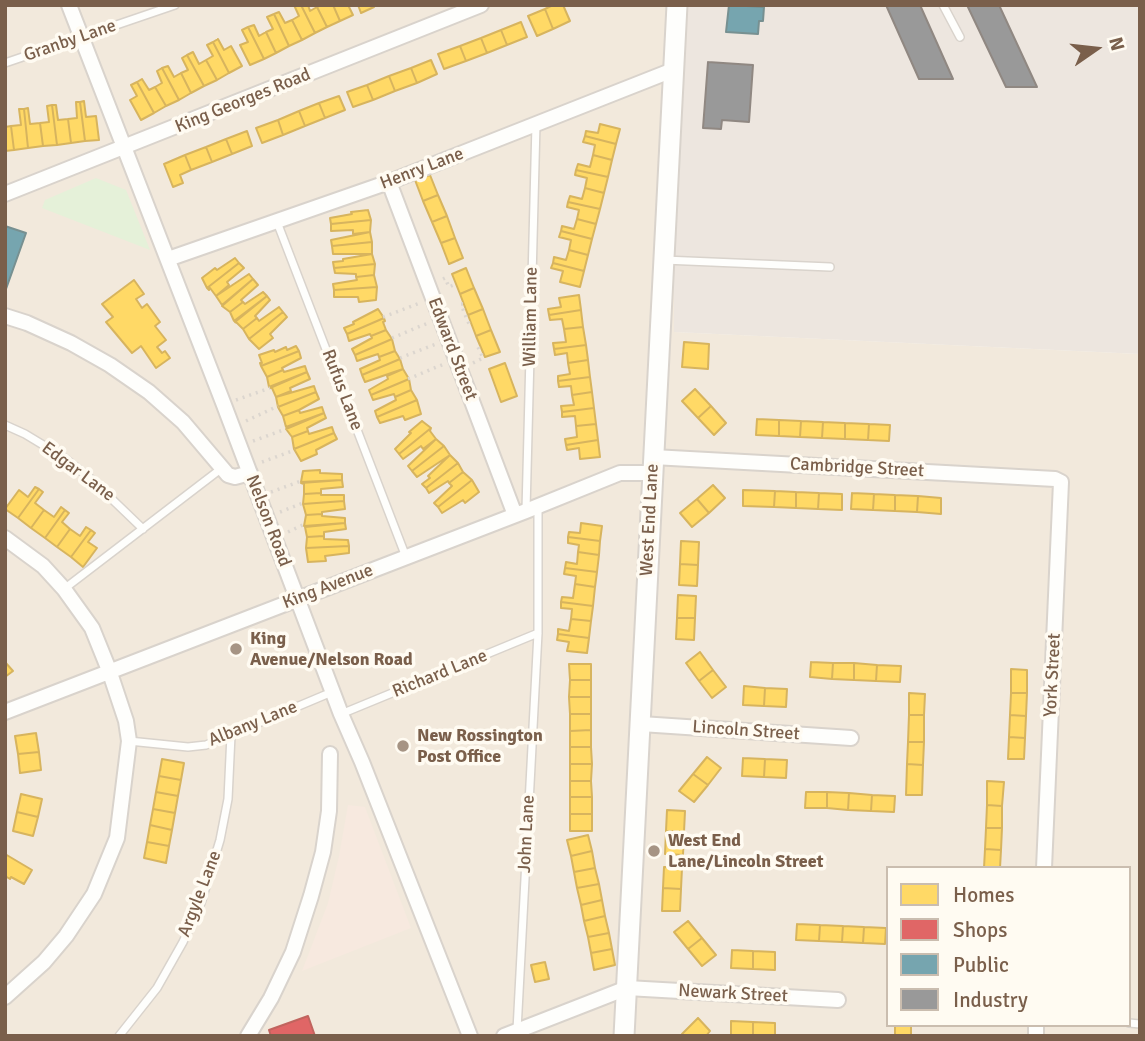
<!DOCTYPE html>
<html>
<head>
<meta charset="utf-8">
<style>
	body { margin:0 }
	#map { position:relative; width:1145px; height:1041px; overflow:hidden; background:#f9f6ee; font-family:Signika,sans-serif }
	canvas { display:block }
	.frame { position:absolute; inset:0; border:7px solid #7a5f4b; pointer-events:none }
	.legend { position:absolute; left:886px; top:866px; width:245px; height:161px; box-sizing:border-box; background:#fffbf2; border:2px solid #cabdaf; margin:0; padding:9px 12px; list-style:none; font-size:21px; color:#7a5f4b }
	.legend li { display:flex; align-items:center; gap:14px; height:35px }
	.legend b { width:35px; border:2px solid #cabdaf }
	.north { position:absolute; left:1061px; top:14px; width:70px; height:70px; -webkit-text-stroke:5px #fffbf2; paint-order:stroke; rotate:76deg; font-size:19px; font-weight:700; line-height:28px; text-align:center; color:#7a5f4b }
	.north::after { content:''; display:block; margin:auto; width:24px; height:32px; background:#7a5f4b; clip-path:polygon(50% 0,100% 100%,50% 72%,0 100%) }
</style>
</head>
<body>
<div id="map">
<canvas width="1145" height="1041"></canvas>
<div class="frame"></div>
<ul class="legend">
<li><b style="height:19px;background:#ffd966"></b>Homes</li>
<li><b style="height:19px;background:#e06666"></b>Shops</li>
<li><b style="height:19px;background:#76a5af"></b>Public</li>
<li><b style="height:19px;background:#999"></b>Industry</li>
</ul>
<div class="north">N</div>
</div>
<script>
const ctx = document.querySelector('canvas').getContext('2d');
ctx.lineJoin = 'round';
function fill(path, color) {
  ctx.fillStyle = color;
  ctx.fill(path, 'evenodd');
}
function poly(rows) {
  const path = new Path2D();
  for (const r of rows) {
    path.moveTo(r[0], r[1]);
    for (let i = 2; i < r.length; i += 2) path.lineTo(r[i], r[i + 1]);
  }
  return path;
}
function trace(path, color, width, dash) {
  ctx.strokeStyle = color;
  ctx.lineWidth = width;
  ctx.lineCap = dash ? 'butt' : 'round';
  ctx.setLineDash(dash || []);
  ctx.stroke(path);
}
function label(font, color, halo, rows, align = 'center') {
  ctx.font = font + ' Signika,sans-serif';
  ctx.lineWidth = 7;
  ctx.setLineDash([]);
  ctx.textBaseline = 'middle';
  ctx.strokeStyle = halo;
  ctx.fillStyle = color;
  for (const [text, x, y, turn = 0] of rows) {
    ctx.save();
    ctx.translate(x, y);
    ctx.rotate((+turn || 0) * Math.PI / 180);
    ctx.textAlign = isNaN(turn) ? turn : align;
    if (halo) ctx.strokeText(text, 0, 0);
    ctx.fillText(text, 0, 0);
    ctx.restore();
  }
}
fill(poly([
	[5,5,667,5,796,61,675,332,1140,354,1140,1036,5,1036],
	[888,868,1129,868,1129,1025,888,1025]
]), '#f2e9dc');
fill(poly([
	[348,805,365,807,411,928,302,971,328,903,339,856]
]), '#f7e9df');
fill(poly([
	[674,5,1140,5,1140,354,674,332]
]), '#ede6df');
fill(poly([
	[96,178,126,190,150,250,42,208,45,200]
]), '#e5f1d9');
const homes = poly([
	[294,5,301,5,315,33,302,40,292,20,299,16,294,5],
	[301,5,308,5,310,11,317,7,327,27,315,33,301,5],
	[321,5,333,5,340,21,327,27,317,7,321,5],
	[333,5,348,5,353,15,340,21,333,5],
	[358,5,373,5,374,7,361,13,358,5],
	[553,5,563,5,570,21,553,29,545,9,553,5],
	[545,9,553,29,537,36,528,16,545,9],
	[279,12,285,23,292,20,302,40,289,46,274,14,279,12],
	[274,14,289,46,276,53,266,32,273,29,267,17,274,14],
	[521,22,527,37,507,45,501,30,521,22],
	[254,25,259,36,266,32,276,53,264,59,248,27,254,25],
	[248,27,264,59,250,65,240,45,248,42,242,30,248,27],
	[501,30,507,45,487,53,481,38,501,30],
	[481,38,487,53,466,61,460,46,481,38],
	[218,39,224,50,231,46,242,66,229,73,213,42,218,39],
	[213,42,229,73,217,80,206,60,213,56,207,45,213,42],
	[460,46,466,61,444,69,438,54,460,46],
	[193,52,199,64,206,60,217,80,204,86,187,55,193,52],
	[187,55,204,86,191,93,181,73,188,70,182,58,187,55],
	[431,60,437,74,417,83,411,68,431,60],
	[168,66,174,77,181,73,191,93,179,100,162,68,168,66],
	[162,68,179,100,166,106,155,87,162,83,157,71,162,68],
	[411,68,417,83,395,91,389,76,411,68],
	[389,76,395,91,373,100,367,85,389,76],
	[142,79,149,90,155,87,166,106,154,113,137,82,142,79],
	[137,82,154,113,141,120,130,100,137,96,131,85,137,82],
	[367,85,373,100,353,107,347,92,367,85],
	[339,96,345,110,325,118,319,103,339,96],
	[84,101,86,117,96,116,99,140,85,141,80,102,84,101],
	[76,102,80,102,85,141,71,143,68,119,77,118,76,102],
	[319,103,325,118,305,126,299,111,319,103],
	[52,105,57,145,43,146,40,123,49,122,47,106,52,105],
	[52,105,56,105,58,120,68,119,71,143,57,145,52,105],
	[28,108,30,124,40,123,43,146,28,148,24,109,28,108],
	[19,109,24,109,28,148,14,150,11,126,21,125,19,109],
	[299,111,305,126,283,135,278,120,299,111],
	[278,120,283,135,262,143,256,128,278,120],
	[600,124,620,129,616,144,585,136,586,131,598,133,600,124],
	[11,126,14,150,5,151,5,127,11,126],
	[247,131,252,146,232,154,226,139,247,131],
	[585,136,616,144,612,160,593,155,595,145,583,142,585,136],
	[226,139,232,154,212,162,206,147,226,139],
	[206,147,212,162,191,170,185,155,206,147],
	[185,155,191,170,180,175,183,183,173,187,164,164,185,155],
	[593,155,612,160,608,177,576,170,578,164,590,167,593,155],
	[576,170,608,177,604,193,585,188,587,178,575,175,576,170],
	[430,175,438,195,423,201,415,180,430,175],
	[585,188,604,193,600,209,568,202,570,196,582,199,585,188],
	[438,195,447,216,432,222,423,201,438,195],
	[568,202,600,209,596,224,577,219,579,210,567,207,568,202],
	[368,210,371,220,331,224,330,218,352,214,351,212,368,210],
	[447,216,455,238,441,243,432,222,447,216],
	[577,219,596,224,592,239,561,231,562,226,574,229,577,219],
	[371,220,370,232,353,234,353,230,331,231,331,224,371,220],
	[561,231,592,239,588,255,569,250,571,240,559,237,561,231],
	[370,232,372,242,332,246,331,240,370,232],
	[455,238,463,258,449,264,441,243,455,238],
	[372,242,372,254,333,254,332,246,372,242],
	[569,250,588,255,584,271,553,263,554,257,566,260,569,250],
	[372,254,375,264,334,268,333,262,343,261,343,259,372,254],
	[235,258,239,263,207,288,202,278,215,268,217,270,235,258],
	[239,263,244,268,227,282,229,285,216,296,210,288,209,290,207,288,239,263],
	[553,263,584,271,580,287,560,282,563,271,551,268,553,263],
	[375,264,374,275,356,277,356,274,335,273,334,268,375,264],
	[466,268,474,288,460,294,452,274,466,268],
	[249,274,253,279,222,305,216,296,249,274],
	[374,275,377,287,334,290,333,284,357,280,356,277,374,275],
	[253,279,258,285,241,300,243,302,230,312,222,306,253,279],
	[134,280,144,294,136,299,142,308,147,304,160,322,155,326,166,340,157,347,162,353,165,351,170,358,156,368,141,346,132,353,106,322,113,317,102,304,134,280],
	[377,287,376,300,359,302,358,297,334,297,334,290,377,287],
	[474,288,483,309,468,315,460,294,474,288],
	[263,292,267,296,234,321,230,312,243,302,245,304,263,292],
	[579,295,581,310,549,315,548,309,561,307,559,298,579,295],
	[267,296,270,300,255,316,257,318,243,329,237,323,235,322,267,296],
	[279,307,283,312,249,339,243,329,257,318,259,321,279,307],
	[378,309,384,318,347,334,344,328,354,324,353,322,378,309],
	[483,309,491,330,476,336,468,315,483,309],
	[581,310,583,327,564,329,562,319,550,320,549,315,581,310],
	[283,312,287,317,270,334,273,338,259,349,249,339,283,312],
	[384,318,385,321,383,322,386,330,371,336,370,334,349,341,347,334,384,318],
	[583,327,586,345,554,349,553,343,566,342,564,329,583,327],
	[386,330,392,339,355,355,352,349,372,338,371,336,386,330],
	[491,330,500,352,485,357,476,336,491,330],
	[392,339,395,351,379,357,378,354,357,361,355,355,392,339],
	[684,342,709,344,708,369,682,367,684,342],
	[586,345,588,360,568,363,567,353,555,355,554,349,586,345],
	[296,346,299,351,261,366,260,363,262,363,259,355,274,350,275,352,286,347,287,350,296,346],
	[299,351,301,358,282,368,283,370,267,377,261,366,299,351],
	[395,351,400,359,362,375,360,369,380,360,379,357,395,351],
	[400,359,403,369,365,382,362,375,400,359],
	[588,360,590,377,558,381,558,376,570,374,568,363,588,360],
	[505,363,517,396,501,402,489,369,505,363],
	[305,366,307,372,269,387,267,377,283,370,284,372,305,366],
	[403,369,409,379,371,395,369,390,388,379,387,376,403,369],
	[307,372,310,379,290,388,291,391,276,397,272,388,270,388,307,372],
	[590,377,592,392,572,395,571,386,559,387,558,381,590,377],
	[409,379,411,390,395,397,394,394,373,400,371,395,409,379],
	[314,386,316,392,278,407,276,397,314,386],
	[695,389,711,406,698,418,682,401,695,389],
	[411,390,417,400,377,417,375,411,396,400,395,397,411,390],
	[316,392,319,399,299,410,283,416,279,409,278,407,316,392],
	[592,392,594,408,562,412,561,406,574,405,572,395,592,392],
	[417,400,421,414,405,420,403,416,380,423,377,417,417,400],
	[711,406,726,423,714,435,698,418,711,406],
	[322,407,324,413,286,427,283,416,299,410,300,413,322,407],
	[594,408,596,424,576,426,575,416,562,417,562,412,594,408],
	[324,413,326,418,307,428,308,431,292,437,286,429,324,413],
	[757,419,779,420,779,436,756,435,757,419],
	[779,420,801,421,800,437,779,436,779,420],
	[422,421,431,428,399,454,395,449,411,433,409,432,422,421],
	[801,421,823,422,822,438,800,437,801,421],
	[823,422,845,423,845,439,822,438,823,422],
	[845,423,869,424,868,440,845,439,845,423],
	[596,424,598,440,566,445,565,439,577,437,576,426,596,424],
	[869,424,890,425,889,441,868,440,869,424],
	[332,427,334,433,294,449,292,437,308,431,309,434,332,427],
	[431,428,430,431,436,439,423,449,421,446,403,459,399,454,431,428],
	[334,433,337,439,316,450,317,454,301,461,294,449,334,433],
	[436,439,444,446,412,471,408,466,436,439],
	[598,440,600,457,580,459,579,448,567,450,566,445,598,440],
	[444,446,450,455,417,477,412,471,444,446],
	[450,455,458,463,426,488,422,484,430,478,428,476,450,455],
	[458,463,463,472,449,483,448,481,429,493,426,488,458,463],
	[320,470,320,473,342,474,342,480,301,482,303,471,320,470],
	[463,472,472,480,438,507,434,503,452,486,449,483,463,472],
	[342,480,343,487,321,489,321,493,304,494,304,484,301,483,342,480],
	[472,480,479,492,465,503,463,500,442,513,438,507,472,480],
	[713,485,725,498,709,513,697,499,713,485],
	[35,487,39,489,18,518,5,509,19,490,28,497,35,487],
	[39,489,43,492,35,503,44,510,31,528,18,518,39,489],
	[743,490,775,491,774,507,743,506,743,490],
	[775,491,796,492,796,508,774,507,775,491],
	[796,492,819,493,818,509,796,508,796,492],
	[321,493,321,495,344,495,344,501,303,504,304,494,321,493],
	[819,493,842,494,842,510,818,509,819,493],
	[852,493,874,494,873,510,851,509,852,493],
	[874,494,895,495,895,511,873,510,874,494],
	[895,495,918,496,917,512,895,511,895,495],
	[918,496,941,498,941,514,917,512,918,496],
	[697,499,709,513,692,527,680,513,697,499],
	[344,501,345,509,322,512,322,514,306,515,303,504,344,501],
	[61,507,65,510,45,538,31,528,44,510,54,517,61,507],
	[65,510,69,513,62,522,70,529,57,547,45,538,65,510],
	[322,514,322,516,345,518,345,523,304,526,306,515,322,514],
	[345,523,346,529,324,532,324,536,307,537,305,527,345,523],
	[581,523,602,526,600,541,568,537,569,532,580,533,581,523],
	[86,527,91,530,71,557,57,547,70,529,80,536,86,527],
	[91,530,95,533,88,542,97,548,83,567,71,557,91,530],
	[324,536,324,539,348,540,349,546,306,548,307,537,324,536],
	[568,537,600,541,599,555,578,552,579,545,568,543,568,537],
	[681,541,699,542,698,565,680,564,681,541],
	[349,546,349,553,325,556,326,561,308,562,306,548,349,546],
	[578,552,599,555,597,572,565,568,566,562,577,564,578,552],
	[680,564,698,565,697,586,679,585,680,564],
	[565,568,597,572,595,587,575,584,576,576,564,574,565,568],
	[575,584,595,587,593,606,561,602,562,597,573,598,575,584],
	[678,595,696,596,695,618,677,618,678,595],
	[561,602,593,606,591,621,571,619,572,609,561,608,561,602],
	[677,618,695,618,694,640,676,639,677,618],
	[571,619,591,621,589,638,558,634,558,629,569,631,571,619],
	[558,634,589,638,587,653,567,651,569,642,557,640,558,634],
	[700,652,713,670,699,681,686,663,700,652],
	[5,662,13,671,5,677,5,662],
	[811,662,833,663,832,679,810,677,811,662],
	[833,663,854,663,854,680,832,679,833,663],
	[854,663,877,665,876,681,854,680,854,663],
	[569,664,591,664,591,680,570,680,569,664],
	[877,665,901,666,900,682,876,681,877,665],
	[1011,669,1027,670,1027,693,1011,693,1011,669],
	[713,670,726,687,712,698,699,681,713,670],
	[570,680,591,680,591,697,569,697,570,680],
	[744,686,765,688,764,706,743,705,744,686],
	[765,688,787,689,786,707,764,706,765,688],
	[909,693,925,694,924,715,909,715,909,693],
	[1011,693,1027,693,1026,716,1010,715,1011,693],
	[569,697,591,697,591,714,570,714,569,697],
	[570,714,591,714,591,730,570,731,570,714],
	[909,715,924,715,924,742,908,742,909,715],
	[1010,715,1026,716,1025,738,1009,737,1010,715],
	[591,730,591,747,570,747,570,731,591,730],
	[36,733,39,752,18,754,15,736,36,733],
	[1009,737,1025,738,1024,759,1008,759,1009,737],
	[908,742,924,742,923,765,907,764,908,742],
	[570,747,591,747,592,764,570,764,570,747],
	[39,752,41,770,20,773,18,754,39,752],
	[707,757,721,768,708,785,693,774,707,757],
	[743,758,765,759,764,777,742,776,743,758],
	[162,759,184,763,181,780,159,776,162,759],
	[765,759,787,760,786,778,764,777,765,759],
	[570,764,592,764,591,781,570,781,570,764],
	[907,764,923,765,922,795,906,795,907,764],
	[693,774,708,785,694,802,679,791,693,774],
	[159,776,181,780,178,796,156,792,159,776],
	[570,781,591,781,592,797,570,797,570,781],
	[987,781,1004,782,1002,806,987,805,987,781],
	[156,792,178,796,175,813,153,809,156,792],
	[806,792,827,792,827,808,805,808,806,792],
	[827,792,849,793,848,810,827,808,827,792],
	[849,793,872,795,871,811,848,810,849,793],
	[21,794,42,799,38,817,17,812,21,794],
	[872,795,895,796,894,812,871,811,872,795],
	[570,797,592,797,592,814,570,814,570,797],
	[987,805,1002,806,1002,828,986,828,987,805],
	[153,809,175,813,172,830,150,825,153,809],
	[667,810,685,811,684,832,666,831,667,810],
	[17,812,38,817,33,836,13,831,17,812],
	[570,814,592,814,592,831,570,831,570,814],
	[150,825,172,830,169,846,147,842,150,825],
	[986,828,1002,828,1001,850,985,849,986,828],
	[666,831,684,832,683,855,665,854,666,831],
	[588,835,592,851,571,856,567,840,588,835],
	[147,842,169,846,166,863,144,858,147,842],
	[985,849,1001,850,1000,868,984,868,985,849],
	[592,851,595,868,574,872,571,856,592,851],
	[5,854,32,870,24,884,11,877,10,879,5,876,5,854],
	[664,867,682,868,681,889,663,888,664,867],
	[595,868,599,884,577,888,574,872,595,868],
	[599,884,602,900,581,905,577,888,599,884],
	[663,888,681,889,680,911,662,911,663,888],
	[602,900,605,916,584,921,581,905,602,900],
	[605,916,609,933,588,937,584,921,605,916],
	[688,921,702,938,688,949,674,932,688,921],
	[797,924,820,925,819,941,796,940,797,924],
	[820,925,843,926,842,942,819,941,820,925],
	[843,926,864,927,863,943,842,942,843,926],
	[864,927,886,928,885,944,863,943,864,927],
	[609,933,612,949,591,953,588,937,609,933],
	[702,938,716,955,702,966,688,949,702,938],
	[612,949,615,965,594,970,591,953,612,949],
	[732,950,753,951,753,969,731,968,732,950],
	[753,951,775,952,775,970,753,969,753,951],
	[545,962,549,979,535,982,531,965,545,962],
	[698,1018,710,1031,706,1036,683,1036,682,1034,698,1018],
	[731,1021,753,1022,753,1036,731,1036,731,1021],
	[753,1022,775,1023,775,1036,753,1036,753,1022],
	[895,1025,911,1025,911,1036,895,1036,895,1025]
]);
fill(homes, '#ffd966');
trace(homes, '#d7b45e', 2);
const shops = poly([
	[308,1016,315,1036,271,1036,269,1030,308,1016]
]);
fill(shops, '#e06666');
trace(shops, '#c1645e', 2);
const public = poly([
	[729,5,764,7,763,21,759,21,758,34,726,32,729,5],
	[5,226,26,233,6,289,5,288,5,226]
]);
fill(public, '#76a5af');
trace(public, '#779091', 2);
const industry = poly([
	[886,5,920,5,953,79,919,79,886,5],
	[967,5,999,5,1037,87,1006,87,967,5],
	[708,62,753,65,749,122,722,120,721,129,703,128,708,62]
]);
fill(industry, '#999');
trace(industry, '#908882', 2);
const service = poly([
	[943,5,960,37],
	[5,63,175,5],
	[277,222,406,557],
	[664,260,830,267],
	[5,425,25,434,63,457,91,479,143,529],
	[526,510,536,124],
	[64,589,222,468],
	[341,714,538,633],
	[129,741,188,747,206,745,332,692],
	[1129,1023,1140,1024],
	[517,1030,538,633,538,507],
	[119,1036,157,988,183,942,201,903,220,840,228,799,231,735]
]);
const minor = poly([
	[69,5,224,405,341,714,362,762,470,1036],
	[389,182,515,515],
	[5,194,481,5],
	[168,259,389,182,673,70],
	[5,316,27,323,71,343,110,365,149,392,183,422,228,475,235,477,250,473],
	[653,457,1055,479,1061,482,1044,868],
	[5,538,43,566,64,589,92,628,109,670,126,721,129,741,117,838,94,894,66,936,44,962,5,997],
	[5,712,526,511,620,473,652,473],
	[641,724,851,738],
	[248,1036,271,998,293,952,311,896,323,852,329,811,330,754],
	[504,1036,627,988,838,1000],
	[1036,1036,1036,1025]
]);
const tertiary = poly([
	[624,1036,677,5]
]);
trace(service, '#d9d3cc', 10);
trace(minor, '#d9d3cc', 18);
trace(tertiary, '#d9d3cc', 23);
trace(poly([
	[443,279,445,278,449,287,456,284],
	[463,304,461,304,466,317,470,326,472,325],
	[383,317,420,303],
	[392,338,428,323],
	[400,358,436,344],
	[473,363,483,358,478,347,480,346],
	[408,379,444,364],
	[236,400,270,388],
	[246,421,278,406],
	[253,441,286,429],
	[262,462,295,450],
	[271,492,301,481],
	[280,512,303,503],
	[288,532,305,524]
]), '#dcd6cf', 3.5, [2, 5]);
trace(service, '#fefefc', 7);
trace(minor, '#fefefc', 14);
trace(tertiary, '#fefefc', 19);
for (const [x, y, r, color] of [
	[236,649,7,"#a69484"],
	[403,746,7,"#a69484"],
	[654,851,7,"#a69484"]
]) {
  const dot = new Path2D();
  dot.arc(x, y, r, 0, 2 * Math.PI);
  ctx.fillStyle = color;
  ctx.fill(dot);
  trace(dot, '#fffbf2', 2.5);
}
label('18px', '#7a5f4b', '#fffbf2', [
	["Granby Lane",70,41,-19],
	["King Georges Road",243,101,-22],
	["Henry Lane",422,169,-21],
	["William Lane",531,317,-89],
	["Edward Street",452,349,69],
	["Rufus Lane",342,390,69],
	["Cambridge Street",857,468,3],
	["Edgar Lane",78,472,37],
	["West End Lane",650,520,-87],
	["Nelson Road",268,521,69],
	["King Avenue",328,587,-21],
	["Richard Lane",440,674,-22],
	["York Street",1053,675,-87],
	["Albany Lane",253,724,-22],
	["Lincoln Street",746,731,4],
	["John Lane",527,834,-87],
	["Argyle Lane",200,894,-69],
	["Newark Street",733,994,3]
]);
label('bold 18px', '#7a5f4b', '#fffbf2', [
	["King",250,639],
	["Avenue/Nelson Road",250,660],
	["New Rossington",417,736],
	["Post Office",417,757],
	["West End",668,841],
	["Lane/Lincoln Street",668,862]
], 'left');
</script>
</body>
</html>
